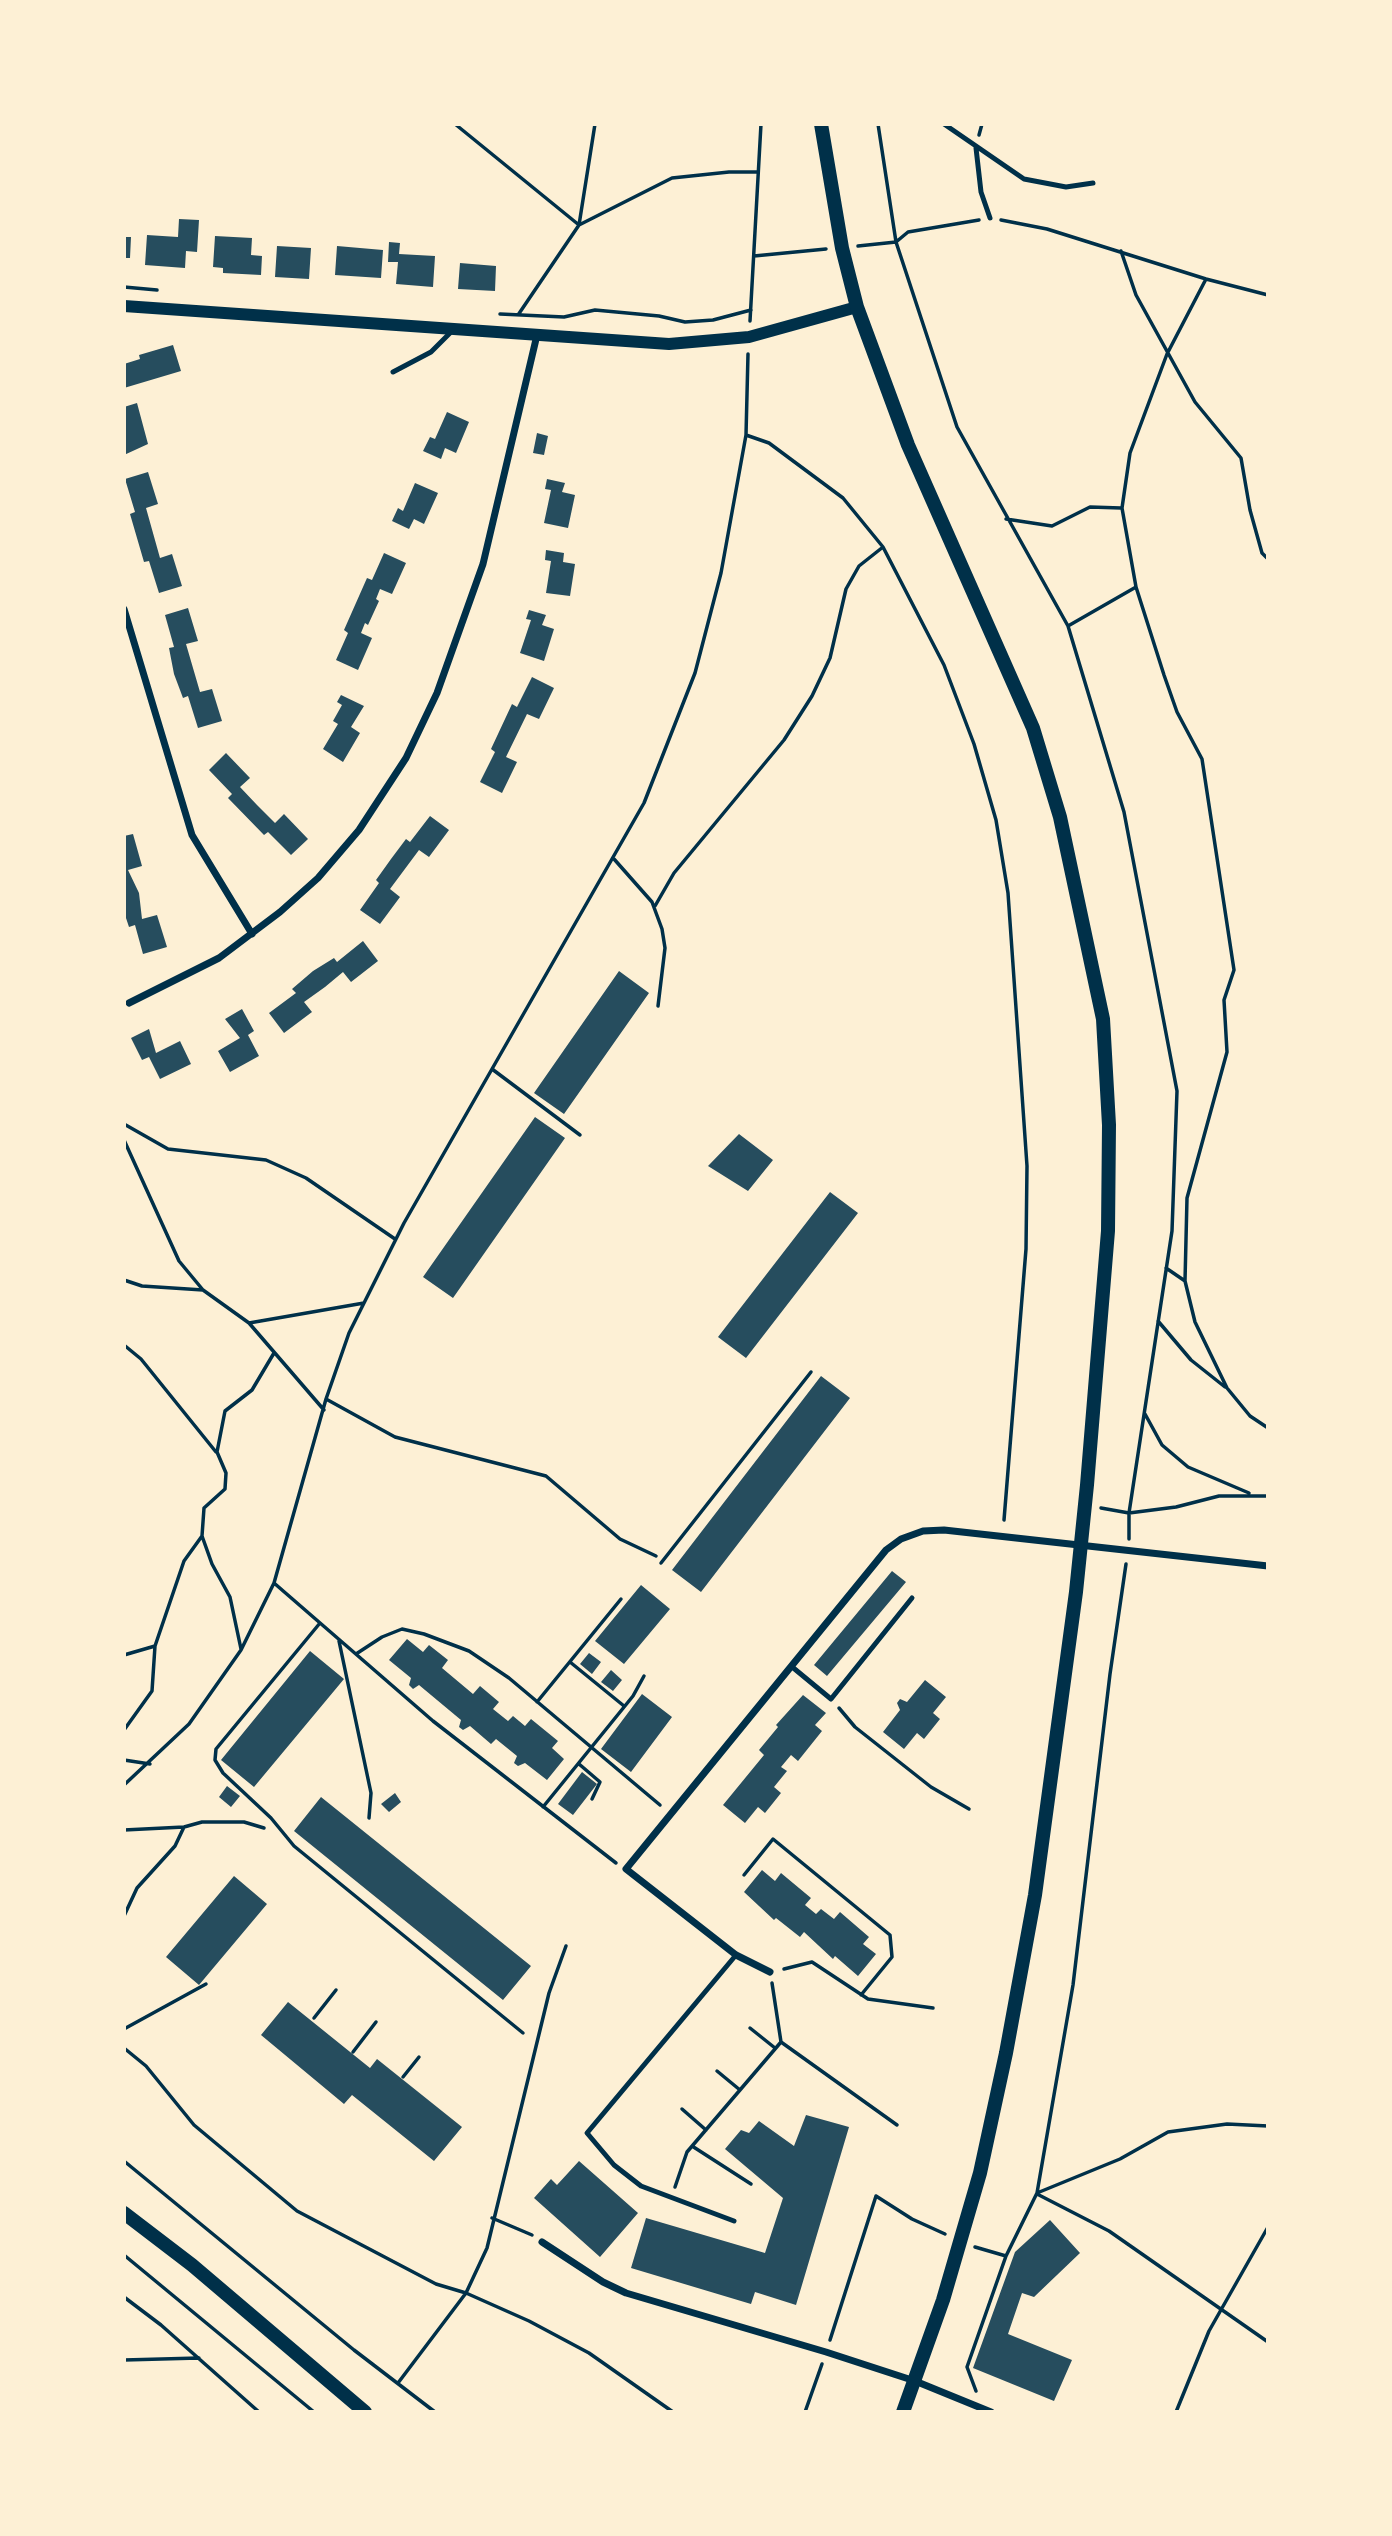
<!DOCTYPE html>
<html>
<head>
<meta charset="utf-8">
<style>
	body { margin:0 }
	#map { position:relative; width:1392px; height:2536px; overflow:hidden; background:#fdf0d5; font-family:"IBM Plex Sans",sans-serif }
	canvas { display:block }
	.frame { position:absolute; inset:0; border:126px solid #fdf0d5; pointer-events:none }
</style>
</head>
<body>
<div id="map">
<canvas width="1392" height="2536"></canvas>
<div class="frame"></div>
</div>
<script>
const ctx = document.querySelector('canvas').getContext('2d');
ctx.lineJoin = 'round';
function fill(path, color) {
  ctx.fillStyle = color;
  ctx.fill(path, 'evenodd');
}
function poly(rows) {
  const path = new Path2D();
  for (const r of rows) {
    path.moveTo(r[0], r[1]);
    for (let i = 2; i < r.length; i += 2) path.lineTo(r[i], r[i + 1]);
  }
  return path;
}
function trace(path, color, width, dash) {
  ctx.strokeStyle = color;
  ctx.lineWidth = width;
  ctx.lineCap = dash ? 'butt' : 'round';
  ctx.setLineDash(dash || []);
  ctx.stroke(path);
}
fill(poly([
	[179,219,199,220,197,252,186,251,185,268,145,265,147,235,178,237],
	[215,236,252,238,251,255,262,256,261,275,223,273,223,268,213,267],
	[124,237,131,237,130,258,124,258],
	[389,242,400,243,399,254,435,256,433,287,396,284,398,262,388,262],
	[277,246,311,248,309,279,275,277],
	[337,246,383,250,381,278,335,275],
	[460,263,496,266,495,291,458,289],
	[173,345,181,371,124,388,124,364,140,359,139,355],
	[137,403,148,444,124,455,124,407],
	[447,412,469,422,456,453,445,448,441,459,423,451,430,437,435,439],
	[537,433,548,436,544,455,533,453],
	[148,472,158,504,146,508,160,558,172,554,182,586,159,593,149,561,144,562,130,514,135,512,125,479],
	[547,479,565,483,562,492,575,495,568,528,544,523,551,490,545,489],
	[415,483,438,493,424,524,414,519,409,529,392,521,398,508,403,511],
	[546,550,564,553,563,562,575,564,570,596,546,593,551,561,545,560],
	[384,553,406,563,392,594,380,589,376,599,379,601,368,625,365,623,361,633,372,638,358,670,336,660,348,633,344,630,367,578,372,580],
	[188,608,198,641,186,644,200,692,212,689,222,721,198,728,188,696,183,698,174,674,169,648,174,647,165,615],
	[529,610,546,615,542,625,554,629,544,661,520,653,531,620,526,619],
	[532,677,554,688,539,719,527,714,506,757,517,762,502,793,480,782,495,752,491,749,512,704,517,707],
	[341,695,364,706,351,727,360,733,343,762,323,749,338,724,333,721,342,705,337,702],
	[226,753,250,778,240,787,257,805,275,823,284,814,308,839,291,855,268,832,264,835,228,798,232,794,209,770],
	[430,816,449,830,429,857,419,850,390,889,400,897,380,924,360,910,379,883,376,880,391,859,406,839,410,842],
	[133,834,142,866,128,870,139,893,142,919,157,915,167,947,143,954,135,925,129,927,124,912,124,836],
	[363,941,378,961,351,982,343,972,325,987,304,1002,312,1012,284,1033,269,1013,296,993,292,989,313,971,334,958,337,962],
	[619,971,649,993,564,1114,534,1093],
	[242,1009,254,1031,248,1035,259,1056,230,1072,218,1051,240,1038,225,1019],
	[149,1029,156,1053,180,1041,191,1064,160,1079,149,1057,142,1060,131,1038],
	[535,1117,565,1138,453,1298,423,1277],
	[739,1134,773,1160,748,1191,708,1166],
	[830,1192,858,1213,746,1358,718,1337],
	[821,1376,850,1398,701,1592,672,1570],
	[892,1571,906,1582,827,1676,814,1665],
	[641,1585,670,1609,624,1664,595,1641],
	[407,1639,423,1652,429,1645,448,1660,442,1668,473,1694,480,1686,499,1702,493,1709,508,1721,513,1716,525,1726,531,1719,558,1741,552,1748,564,1759,547,1780,525,1763,518,1766,514,1763,517,1756,496,1739,491,1744,470,1726,463,1730,459,1727,461,1720,419,1685,413,1689,409,1685,411,1678,389,1660],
	[310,1651,344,1679,254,1787,221,1760],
	[589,1653,601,1662,592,1674,580,1664],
	[611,1670,622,1680,613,1691,601,1682],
	[925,1680,946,1697,933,1713,940,1719,924,1739,917,1733,904,1749,883,1732,900,1710,897,1703,900,1699,907,1702],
	[642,1694,672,1717,631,1772,601,1749],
	[803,1695,826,1713,815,1725,822,1731,798,1761,791,1755,781,1767,787,1771,774,1787,781,1793,765,1813,758,1807,745,1823,723,1805,764,1755,759,1750,778,1727,776,1725],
	[582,1772,597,1784,573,1815,558,1804],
	[227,1786,240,1796,231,1807,219,1797],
	[395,1793,401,1802,389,1812,381,1804],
	[321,1797,531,1966,503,2000,294,1831],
	[762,1870,775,1881,781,1873,811,1898,805,1905,816,1914,821,1909,834,1919,840,1912,869,1937,863,1944,876,1954,858,1976,835,1956,833,1959,804,1932,800,1937,776,1918,774,1920,744,1892],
	[234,1876,267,1904,199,1985,166,1957],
	[288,2002,370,2068,377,2059,462,2127,434,2161,352,2095,344,2104,261,2035],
	[806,2115,849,2127,796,2305,755,2292,751,2304,631,2268,646,2218,765,2253,783,2198,725,2149,741,2130,749,2133,759,2121,794,2146],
	[579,2161,638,2213,600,2257,534,2198,551,2179,557,2185],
	[1050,2220,1080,2253,1034,2297,1022,2293,1008,2334,1072,2360,1054,2401,973,2368,1015,2252]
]), '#264d5e');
trace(poly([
	[455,124,579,225,672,178,729,172,758,172],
	[878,124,896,242,957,427,1068,626,1124,812,1177,1091,1172,1231,1129,1513,1129,1539],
	[979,135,982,124],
	[1001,220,1047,229,1206,279,1268,295],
	[858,246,896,242,908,232,979,220],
	[1121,251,1136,295,1195,402,1241,458,1250,510,1262,553,1268,559],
	[754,256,826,249],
	[1206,279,1167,354,1130,453,1122,508,1136,587,1164,675,1177,712,1202,759,1234,970,1224,1000,1227,1052,1187,1198,1185,1281,1195,1322,1227,1388,1250,1416,1268,1428],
	[124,287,157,290],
	[500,314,564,317,595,310,659,316,685,322,713,320,751,310],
	[518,315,579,225,595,124],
	[750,321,761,124],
	[746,435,769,443,843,498,883,547,944,665,974,744,996,820,1008,893,1027,1166,1026,1249,1004,1520],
	[1006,519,1052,526,1090,507,1121,508],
	[1068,626,1136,587],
	[614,859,652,902,662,929,665,948,658,1006],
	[655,906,674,873,784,740,812,696,830,658,846,589,859,566,883,547],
	[492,1069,580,1135],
	[124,1124,168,1149,266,1160,306,1178,395,1239],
	[124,1140,179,1261,203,1290],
	[1166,1268,1185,1281],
	[124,1280,142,1286,203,1290,249,1323,324,1410],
	[1158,1321,1191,1360,1225,1387],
	[249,1323,364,1303],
	[124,1345,141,1359,216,1452],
	[326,1399,395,1437,546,1476,620,1539,656,1556],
	[1145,1414,1162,1445,1188,1467,1249,1493],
	[1101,1508,1129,1513,1176,1507,1219,1496,1268,1496],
	[202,1536,212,1564,230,1597,241,1649],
	[661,1563,811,1372],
	[274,1583,433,1721,616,1863],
	[320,1623,216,1749,215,1760,223,1773,271,1818,294,1846,523,2033],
	[339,1641,371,1793,369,1818],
	[155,1646,184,1561,202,1536,204,1508,225,1489,226,1473,217,1452,225,1411,252,1390,274,1353],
	[356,1654,382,1637,402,1629,424,1634,469,1651,509,1678,660,1805],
	[124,1655,155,1646,152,1691,124,1730],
	[570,1662,624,1706],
	[537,1702,621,1599],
	[839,1708,855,1727,931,1787,969,1809],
	[124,1760,150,1764],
	[579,1764,600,1782,592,1799],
	[124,1785,189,1724,241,1650,274,1583,326,1399,349,1333,404,1223,644,803,695,673,721,573,746,435,748,354],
	[543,1807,633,1696,644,1676],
	[124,1830,184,1827,202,1822,244,1822,264,1828],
	[744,1875,773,1839,890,1935,892,1957,861,1995],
	[124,1916,137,1888,175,1846,184,1827],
	[784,1969,812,1962,868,1999,933,2008],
	[314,2018,336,1990],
	[750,2028,775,2048],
	[124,2029,206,1984],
	[781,2042,897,2125],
	[124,2048,146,2066,194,2125,297,2211,436,2284,466,2293,529,2321,589,2353,673,2412],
	[353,2052,376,2022],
	[717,2071,740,2090],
	[403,2077,419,2057],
	[682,2109,706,2130],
	[692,2146,751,2184],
	[124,2161,354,2350,435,2412],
	[675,2187,687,2152,781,2042,772,1983],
	[1037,2193,1120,2159,1168,2132,1227,2124,1268,2126],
	[1037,2194,1109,2231,1268,2342],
	[492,2218,532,2235],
	[975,2247,1006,2256],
	[124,2255,314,2412],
	[124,2297,161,2325,259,2412],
	[830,2340,876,2196,912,2219,945,2234],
	[124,2360,199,2358],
	[398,2383,466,2293,487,2248,549,1993,566,1946],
	[976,2391,967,2367,1006,2256,1037,2193,1073,1985,1110,1674,1126,1564],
	[805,2412,822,2364],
	[1176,2412,1209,2331,1268,2227]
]), '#003049', 3.5);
trace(poly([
	[944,124,1024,179,1066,187,1093,183],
	[976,148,981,192,990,218],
	[393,372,431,352,451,332],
	[791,1666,831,1699,912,1598],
	[734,2221,641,2186,614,2165,587,2133,736,1955]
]), '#003049', 5);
trace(poly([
	[124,609,192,835,252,934],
	[129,1003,219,958,280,912,318,878,359,830,406,758,437,693,483,564,537,335],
	[770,1972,736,1955,626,1869,886,1550,901,1539,923,1531,944,1530,1268,1566],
	[542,2242,603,2282,626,2293,826,2352,915,2381,991,2412]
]), '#003049', 7);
trace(poly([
	[124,306,669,344,749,337,857,307]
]), '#003049', 12);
trace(poly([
	[821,124,842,248,857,307,908,445,1033,728,1060,817,1103,1019,1109,1125,1108,1231,1087,1485,1076,1592,1035,1895,1006,2053,980,2173,943,2300,903,2412],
	[124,2213,192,2265,365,2412]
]), '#003049', 14);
</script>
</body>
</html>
